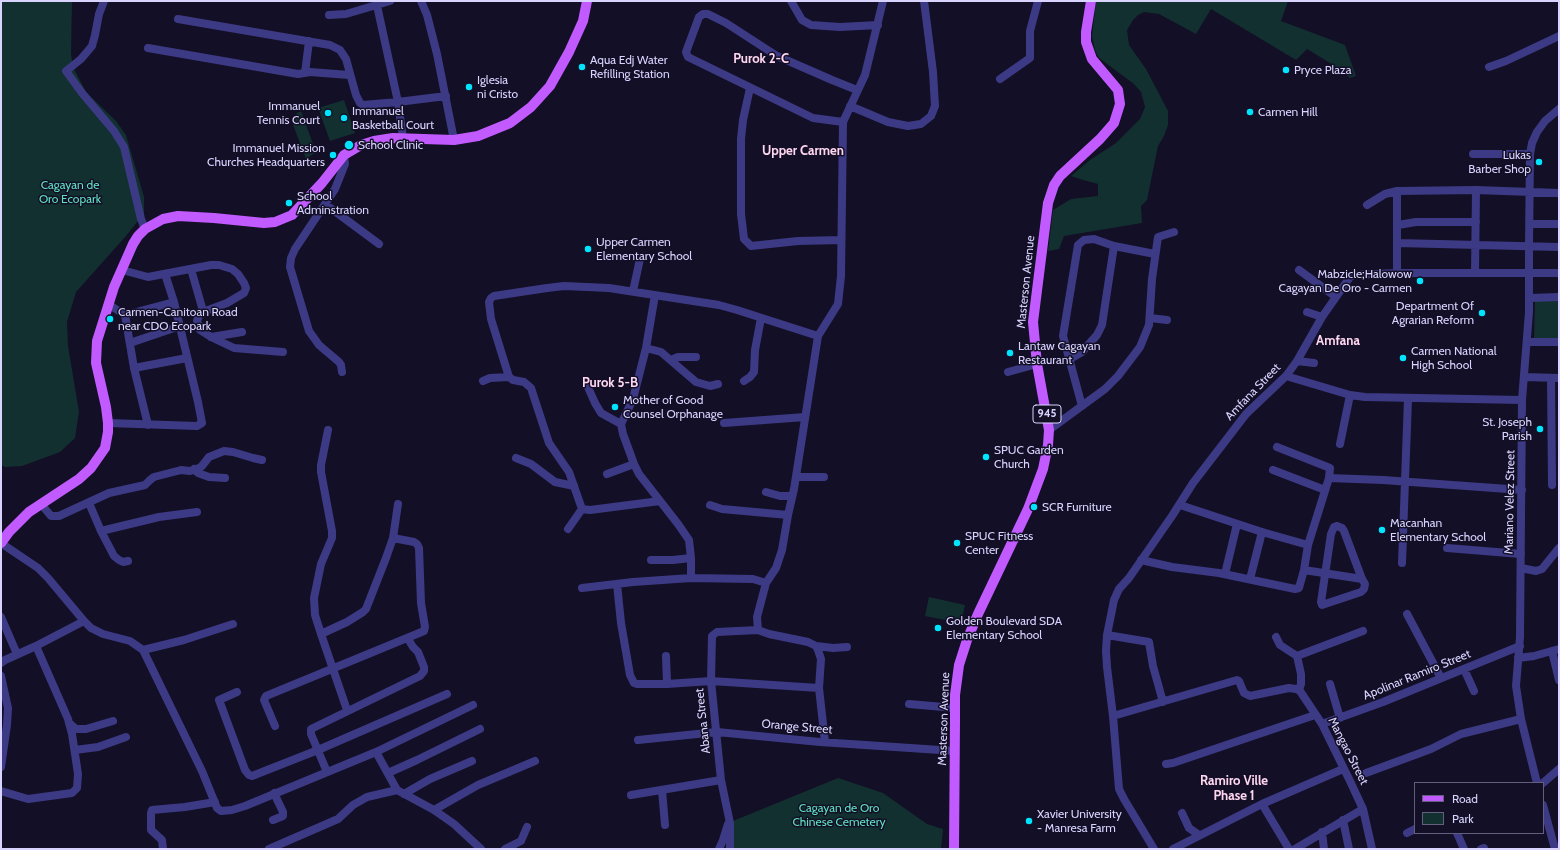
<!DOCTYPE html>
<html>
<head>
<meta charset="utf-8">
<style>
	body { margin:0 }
	#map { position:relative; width:1560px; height:850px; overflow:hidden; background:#130f26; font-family:Cabin,sans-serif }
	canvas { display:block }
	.frame { position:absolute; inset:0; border:2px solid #d9d4ff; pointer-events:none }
	.legend { position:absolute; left:1414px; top:782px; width:130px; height:52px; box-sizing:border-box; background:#130f26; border:1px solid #625e7d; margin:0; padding:5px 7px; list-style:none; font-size:12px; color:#d9d4ff }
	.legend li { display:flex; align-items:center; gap:8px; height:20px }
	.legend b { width:20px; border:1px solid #625e7d }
</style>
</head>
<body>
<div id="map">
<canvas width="1560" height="850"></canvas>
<div class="frame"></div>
<ul class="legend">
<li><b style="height:5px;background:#c25bff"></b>Road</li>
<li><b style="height:11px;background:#12302f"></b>Park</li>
</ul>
</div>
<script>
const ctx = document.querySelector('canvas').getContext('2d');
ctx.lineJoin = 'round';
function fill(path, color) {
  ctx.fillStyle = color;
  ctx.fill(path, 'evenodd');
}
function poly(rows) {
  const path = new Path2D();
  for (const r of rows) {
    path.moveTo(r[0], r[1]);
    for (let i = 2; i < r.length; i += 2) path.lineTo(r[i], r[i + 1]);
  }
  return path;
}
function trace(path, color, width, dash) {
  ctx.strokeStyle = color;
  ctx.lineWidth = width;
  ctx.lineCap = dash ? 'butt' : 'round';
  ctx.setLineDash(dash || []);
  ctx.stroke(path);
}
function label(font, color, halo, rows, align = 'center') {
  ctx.font = font + ' Cabin,sans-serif';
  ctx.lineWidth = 3;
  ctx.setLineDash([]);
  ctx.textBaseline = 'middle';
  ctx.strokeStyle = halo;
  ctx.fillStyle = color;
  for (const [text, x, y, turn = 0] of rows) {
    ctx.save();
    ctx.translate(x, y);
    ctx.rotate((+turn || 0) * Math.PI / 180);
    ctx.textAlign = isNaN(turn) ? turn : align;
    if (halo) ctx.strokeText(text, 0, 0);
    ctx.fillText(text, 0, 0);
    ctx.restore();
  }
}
fill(poly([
	[1,1,72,1,71,54,73,67,86,92,116,121,126,135,144,197,144,213,126,236,76,292,67,322,68,346,79,412,75,438,60,452,22,466,5,467,1,465],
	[1096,1,1288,1,1281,21,1345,45,1356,76,1350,78,1335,66,1307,49,1296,60,1211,9,1196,34,1159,14,1144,12,1138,15,1133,20,1127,30,1129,45,1146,69,1168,111,1168,125,1164,136,1158,146,1147,200,1141,206,1142,223,1064,236,1059,249,1048,251,1053,210,1071,199,1098,196,1098,184,1083,180,1071,176,1090,160,1116,143,1140,119,1145,107,1141,92,1134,84,1099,58,1095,50,1092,36],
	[344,100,355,133,330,141,318,108],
	[301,111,316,152,306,159,292,122,297,113],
	[1559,300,1559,339,1534,339,1535,301],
	[929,597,965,605,961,623,925,616],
	[838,778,883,793,927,824,943,829,941,849,732,849,733,821]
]), '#12302f');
trace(poly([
	[104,1,99,14,95,35,92,46,81,59,66,71,82,93,114,131,124,147,141,219,145,229],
	[376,1,398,102,403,138],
	[421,1,427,15,437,54,454,140],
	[791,1,802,20,811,25,840,27,878,25],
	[329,15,346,14,390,1],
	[178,19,330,45,340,50,346,59,356,95,360,103,363,105,398,102,446,96],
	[148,48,298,74,310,72,349,75],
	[1489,67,1506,61,1559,36],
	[305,73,309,41],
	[1000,79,1030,58,1030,31,1038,1],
	[750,88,743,120,741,139,741,214,744,239,751,246,798,241,841,240],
	[850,106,888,122,908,126,921,124,931,116,935,106,933,72,924,1],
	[843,122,813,118,688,57,686,52,699,17,703,14,708,14,726,23,777,56,832,80,857,90],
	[1473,154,1530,154],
	[1397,191,1397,273],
	[325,204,379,244],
	[1367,205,1385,194,1397,191,1476,190,1559,193],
	[1530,224,1559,224],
	[1398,225,1416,222,1476,222],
	[1398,243,1559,247],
	[191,269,203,311],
	[122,270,148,277,211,265,219,265,232,269,238,274,244,283,246,288,244,293,227,303,200,313,197,321,200,330,211,337,234,348,283,352],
	[1299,270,1336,297],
	[1475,273,1476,190],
	[633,291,640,259],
	[655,295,646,348,633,399,621,424,623,434,634,464,639,474,678,524,689,540,691,558,691,578],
	[1530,298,1559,297],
	[108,304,125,315,134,368,148,425],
	[1307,312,1322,317],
	[125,315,174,302],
	[1150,318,1167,320],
	[211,337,242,332],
	[1528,342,1559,342],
	[130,343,180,326],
	[646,348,661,352,696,382,710,386,718,384],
	[1070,359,1082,352,1097,335,1102,325,1114,246],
	[671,360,678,357,696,357],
	[1297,361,1314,363],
	[134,368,187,358],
	[342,372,341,365,339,362,319,345,309,331,290,267,291,258,295,249,335,189,345,164,344,155],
	[1008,372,1037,364],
	[1286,376,1350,395,1365,397,1522,400],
	[1524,377,1559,378],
	[1551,378,1552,485],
	[483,381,490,378,509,377],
	[744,381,750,377,754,372,755,350,761,318],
	[587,385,595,403,601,413,621,424],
	[1082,406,1063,336,1078,245,1084,240,1094,239,1114,246,1155,254],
	[108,423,197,426,202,423,198,402,174,302,165,274],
	[724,423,805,417],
	[1049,430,1105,389,1118,376,1140,347,1149,325,1152,279,1158,237,1174,232],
	[1340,444,1350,395],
	[516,458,531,464,555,482,574,486],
	[194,469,198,473,209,477,225,478],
	[1273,470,1325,490],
	[607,474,634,464],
	[796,477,824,477],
	[1329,478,1383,480,1522,490],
	[766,492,780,496,792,496],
	[89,503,101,531,114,556,119,560,123,562,128,561],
	[41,504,51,516,59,516,109,493,145,485,150,480,154,477,181,470,190,471,199,468,202,466,209,457,224,451,233,452,253,458,262,460],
	[710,505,722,509,788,515],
	[1180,505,1262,532,1308,545],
	[582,509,569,472,549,443,531,388,524,382,513,380,509,377,491,319,489,302,491,298,494,296,547,288,564,286,609,288,719,305,737,310,818,336],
	[1337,526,1342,528,1344,531,1362,579,1365,584,1364,589,1361,592,1322,605,1321,602,1331,534,1334,527,1337,526],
	[568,529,582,509,590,510,660,501],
	[101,531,159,517,197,512],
	[1,543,38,568,48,578,84,621,91,628,103,634,130,641,143,650,202,771,217,808,221,811,232,810,245,806,376,752,473,705],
	[1447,548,1521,554],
	[651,560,673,560,691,558],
	[1141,560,1172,567,1219,573,1295,589,1299,588,1304,570,1308,545,1329,478,1330,468,1277,447],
	[1402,563,1408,399],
	[1521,568,1536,571,1542,569,1559,548],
	[1304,570,1362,579],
	[1225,574,1237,524],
	[1250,579,1262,532],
	[617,584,621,623,630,675,634,683,637,684,667,684,711,681,819,688],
	[582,588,633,582,691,578,753,579,766,583],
	[1407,614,1441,678],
	[1,617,17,654],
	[321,634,315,615,314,598,321,564,332,538,332,531,321,472,321,465,328,430],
	[1107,635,1149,642,1153,666,1163,702],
	[1276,637,1280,645,1297,656,1301,674,1301,684,1299,690],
	[816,646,833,648,847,647],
	[143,650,184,640,233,624],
	[1552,651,1559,680],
	[666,656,667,684],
	[1297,656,1363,631],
	[1518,658,1534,656,1559,649],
	[1,663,5,660,36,646,84,621],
	[1464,669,1474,691],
	[1,676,8,708,7,725,1,767],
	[1330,684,1340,718],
	[237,692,219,700,245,770,249,775,252,776,318,750,447,694],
	[909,704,955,708],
	[347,710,321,634,347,622,363,612,366,609,386,558,393,538,398,504],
	[1113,716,1237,680,1239,681,1244,693,1250,696,1289,688,1296,689,1300,691,1322,724,1350,781,1363,809,1372,849],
	[69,723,76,729,86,729,113,721],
	[1322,724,1383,702,1520,646],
	[275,726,264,700,266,696,424,631,425,627,421,603,419,548,417,544,414,542,393,538],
	[638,740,717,732,820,742,955,751],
	[825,742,819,688,821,659,818,650,816,646,808,642,769,634,758,630,757,617,766,583,776,568,782,550,788,515,794,489,818,336,838,304,841,276,843,122,865,75,883,1],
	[75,750,98,747,126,737],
	[376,752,397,790,434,810,454,824,481,849],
	[1166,764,1173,763,1315,715],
	[327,772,311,734,311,729,420,676,424,671,424,667,418,652,413,647,408,639],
	[388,773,417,760,480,729],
	[1366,773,1431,749,1461,734,1521,719],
	[1537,783,1521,719,1516,686,1520,637,1522,400,1529,312,1529,245,1530,154,1532,143,1537,132,1545,121,1559,109],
	[1543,783,1559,769],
	[662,790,665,825],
	[1,791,28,799,72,793,77,788,78,774,72,734,68,719,36,646],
	[404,794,430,779,472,761],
	[631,795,721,780],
	[1262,804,1289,849],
	[1543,805,1555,849],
	[434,810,478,785,535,761],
	[1182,813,1189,828,1199,835],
	[273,820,283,816,283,812,274,793],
	[1343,820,1349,849],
	[1322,832,1324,849],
	[1407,833,1415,829],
	[1457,833,1464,849],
	[163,849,162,840,151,830,151,813,152,810,185,807,215,802],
	[269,849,338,819,353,805,367,797,397,790],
	[505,849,521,841,527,827],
	[719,849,723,840,728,824],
	[730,849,730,823,721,780,711,681,712,636,717,632,758,630],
	[1154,849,1124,799,1119,789,1113,716,1107,667,1106,651,1107,635,1114,600,1119,589,1129,578,1172,516,1193,483,1246,414,1286,376,1297,361,1322,317,1350,277,1354,275,1397,273,1559,273],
	[1173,849,1262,804,1343,769],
	[1295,849,1363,809],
	[1481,849,1484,848]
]), '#3d3a85', 8);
trace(poly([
	[1,543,9,532,29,512,79,479,91,468,105,448,108,432,108,423,106,407,96,363,97,341,114,287,133,244,138,236,145,229,163,219,178,216,214,218,264,223,275,222,292,215,322,183,344,155,361,145,374,141,393,138,454,140,478,136,510,123,531,107,550,86,569,52,583,21,587,1],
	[954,849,955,720,955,695,959,665,967,640,978,614,1028,509,1043,469,1048,445,1049,430,1037,364,1033,322,1048,203,1054,185,1060,176,1100,139,1114,123,1120,104,1118,90,1092,59,1086,42,1086,32,1091,1]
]), '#c25bff', 10);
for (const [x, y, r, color] of [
	[582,67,4,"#00e5ff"],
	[1286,70,4,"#00e5ff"],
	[469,87,4,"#00e5ff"],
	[1250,112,4,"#00e5ff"],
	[328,113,4,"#00e5ff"],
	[344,118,4,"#00e5ff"],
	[349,145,5,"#00e5ff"],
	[333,155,4,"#00e5ff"],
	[1539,162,4,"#00e5ff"],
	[289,203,4,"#00e5ff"],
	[588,249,4,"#00e5ff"],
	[1420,281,4,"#00e5ff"],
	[1482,313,4,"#00e5ff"],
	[110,319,4,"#00e5ff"],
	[1010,353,4,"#00e5ff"],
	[1403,358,4,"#00e5ff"],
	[615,407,4,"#00e5ff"],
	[1540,429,4,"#00e5ff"],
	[986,457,4,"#00e5ff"],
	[1034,507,4,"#00e5ff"],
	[1382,530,4,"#00e5ff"],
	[957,543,4,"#00e5ff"],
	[938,628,4,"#00e5ff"],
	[1029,821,4,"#00e5ff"]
]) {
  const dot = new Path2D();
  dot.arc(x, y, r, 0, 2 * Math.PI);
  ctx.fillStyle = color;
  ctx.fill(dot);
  trace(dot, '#130f26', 1.5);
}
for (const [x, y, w] of [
	[1047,414,28]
]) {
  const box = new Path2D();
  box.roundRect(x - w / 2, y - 9, w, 18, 3);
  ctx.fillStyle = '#130f26';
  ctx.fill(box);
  trace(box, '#d9d4ff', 1);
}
label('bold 11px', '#d9d4ff', null, [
	["945",1047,414]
]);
label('12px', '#d9d4ff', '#130f26', [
	["Aqua Edj Water",590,60],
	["Refilling Station",590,74],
	["Pryce Plaza",1294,70],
	["Iglesia",477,80],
	["ni Cristo",477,94],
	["Immanuel",320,106,"right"],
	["Tennis Court",320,120,"right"],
	["Immanuel",352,111],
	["Basketball Court",352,125],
	["Carmen Hill",1258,112],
	["School Clinic",358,145],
	["Immanuel Mission",325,148,"right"],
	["Churches Headquarters",325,162,"right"],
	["Lukas",1531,155,"right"],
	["Barber Shop",1531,169,"right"],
	["School",297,196],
	["Adminstration",297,210],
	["Upper Carmen",596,242],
	["Elementary School",596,256],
	["Mabzicle;Halowow",1412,274,"right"],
	["Cagayan De Oro - Carmen",1412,288,"right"],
	["Department Of",1474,306,"right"],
	["Agrarian Reform",1474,320,"right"],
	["Carmen-Canitoan Road",118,312],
	["near CDO Ecopark",118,326],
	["Lantaw Cagayan",1018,346],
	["Restaurant",1018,360],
	["Carmen National",1411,351],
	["High School",1411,365],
	["Mother of Good",623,400],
	["Counsel Orphanage",623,414],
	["St. Joseph",1532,422,"right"],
	["Parish",1532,436,"right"],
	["SPUC Garden",994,450],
	["Church",994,464],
	["SCR Furniture",1042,507],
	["Macanhan",1390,523],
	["Elementary School",1390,537],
	["SPUC Fitness",965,536],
	["Center",965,550],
	["Golden Boulevard SDA",946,621],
	["Elementary School",946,635],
	["Xavier University",1037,814],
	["- Manresa Farm",1037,828]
], 'left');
label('12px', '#5fe0c0', '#130f26', [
	["Cagayan de",70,185],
	["Oro Ecopark",70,199],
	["Cagayan de Oro",839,808],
	["Chinese Cemetery",839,822]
]);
label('12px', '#d9d4ff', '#130f26', [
	["Masterson Avenue",1026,282,-84],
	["Amfana Street",1253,392,-46],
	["Mariano Velez Street",1510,502,-89],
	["Apolinar Ramiro Street",1417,675,-22],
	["Masterson Avenue",944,719,-88],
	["Abana Street",703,721,-96],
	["Orange Street",797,727,5],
	["Mangao Street",1348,751,63]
]);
label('bold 13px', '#ffd6f0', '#130f26', [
	["Purok 2-C",761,59],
	["Upper Carmen",803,151],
	["Amfana",1338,341],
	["Purok 5-B",610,383],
	["Ramiro Ville",1234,781],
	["Phase 1",1234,796]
]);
</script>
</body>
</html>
